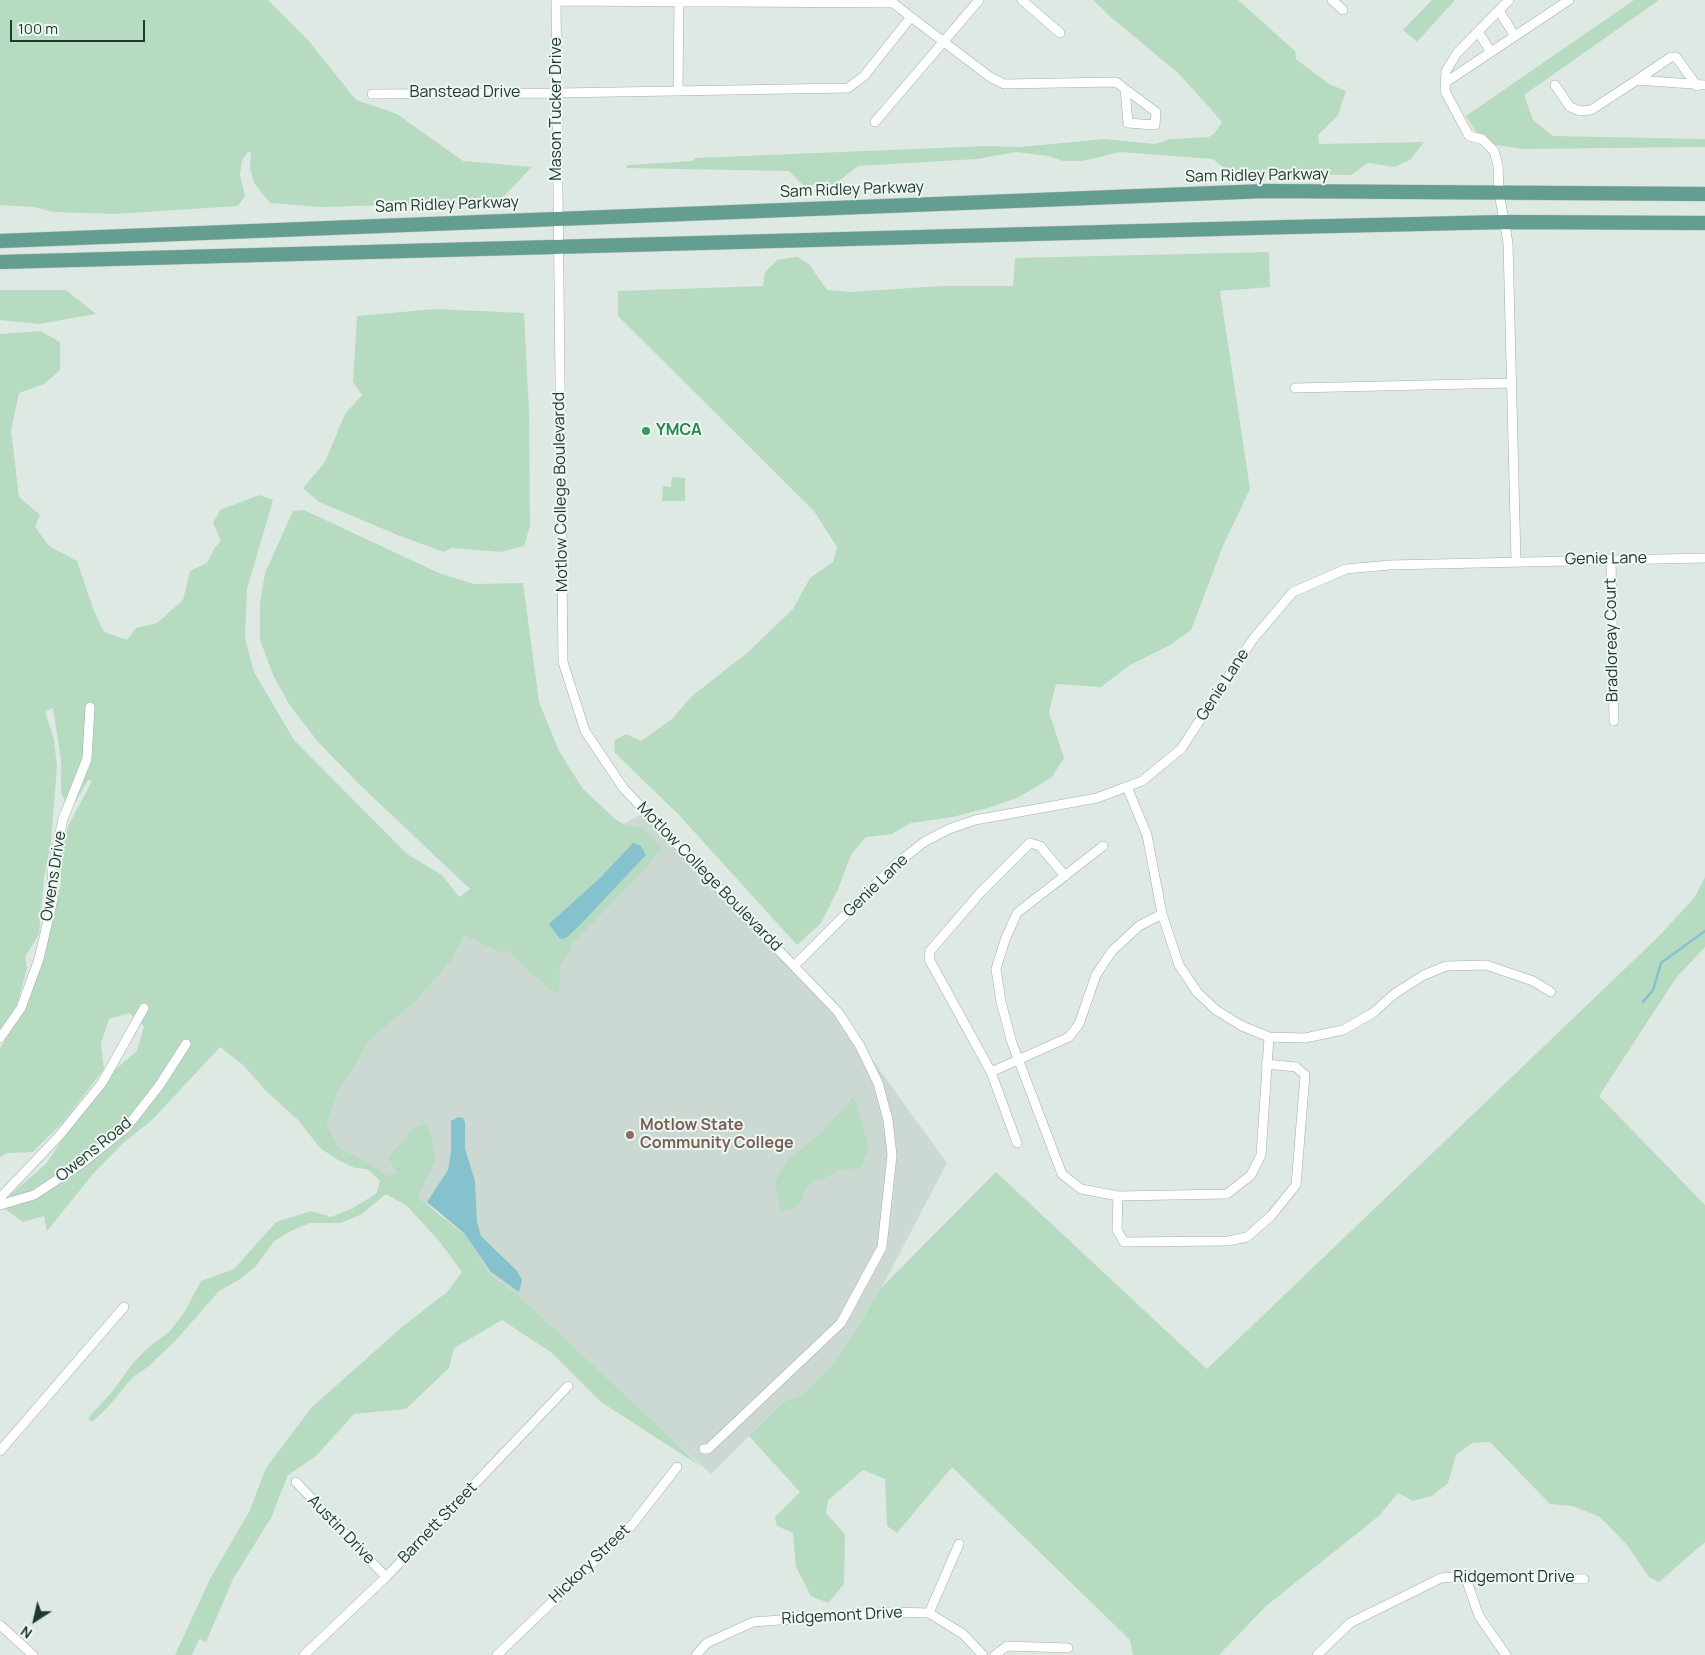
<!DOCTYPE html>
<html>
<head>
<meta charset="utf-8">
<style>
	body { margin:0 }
	#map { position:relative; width:1705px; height:1655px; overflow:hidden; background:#dee9e4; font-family:Manrope,sans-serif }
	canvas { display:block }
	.north { position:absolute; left:10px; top:1595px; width:50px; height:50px; -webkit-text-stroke:4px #eef6f2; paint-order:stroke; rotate:215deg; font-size:14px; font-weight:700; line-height:20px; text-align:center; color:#203832 }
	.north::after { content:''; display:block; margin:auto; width:18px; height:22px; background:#203832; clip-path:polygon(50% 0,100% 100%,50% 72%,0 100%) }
	.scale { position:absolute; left:10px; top:20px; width:135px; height:22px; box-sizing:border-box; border:2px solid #203832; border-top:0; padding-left:6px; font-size:15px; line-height:18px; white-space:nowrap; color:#203832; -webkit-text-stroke:4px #eef6f2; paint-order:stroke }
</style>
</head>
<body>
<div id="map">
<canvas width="1705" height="1655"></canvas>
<div class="north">N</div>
<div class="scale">100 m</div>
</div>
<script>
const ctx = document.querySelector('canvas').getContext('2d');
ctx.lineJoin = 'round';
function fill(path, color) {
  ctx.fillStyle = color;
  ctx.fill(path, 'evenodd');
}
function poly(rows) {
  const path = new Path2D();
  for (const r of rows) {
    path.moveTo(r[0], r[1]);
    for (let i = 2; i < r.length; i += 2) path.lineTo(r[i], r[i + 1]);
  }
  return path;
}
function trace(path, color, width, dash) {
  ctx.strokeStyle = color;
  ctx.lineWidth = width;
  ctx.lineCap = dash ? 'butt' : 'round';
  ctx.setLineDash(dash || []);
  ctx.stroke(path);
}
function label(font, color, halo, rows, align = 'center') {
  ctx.font = font + ' Manrope,sans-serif';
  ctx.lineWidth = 4;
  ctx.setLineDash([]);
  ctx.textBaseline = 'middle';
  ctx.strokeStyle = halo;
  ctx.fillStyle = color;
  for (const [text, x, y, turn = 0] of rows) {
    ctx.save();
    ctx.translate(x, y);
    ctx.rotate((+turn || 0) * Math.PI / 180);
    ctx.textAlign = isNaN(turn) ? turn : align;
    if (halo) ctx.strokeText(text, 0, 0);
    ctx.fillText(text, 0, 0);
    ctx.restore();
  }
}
fill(poly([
	[646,812,838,1012,947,1163,882,1287,835,1362,802,1395,783,1402,711,1474,634,1406,518,1295,489,1273,467,1237,436,1210,388,1176,368,1162,338,1147,327,1124,338,1092,371,1039,416,1001,451,961,464,935,616,828]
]), '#ccd9d3');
fill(poly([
	[0,0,268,0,308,40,356,100,397,114,463,161,532,167,501,199,456,203,321,207,270,203,254,183,250,168,251,153,248,152,242,160,240,175,245,196,238,206,114,214,53,212,34,207,0,205],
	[1093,0,1238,0,1295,51,1296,59,1329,84,1346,91,1338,115,1318,135,1319,144,1424,142,1411,159,1395,167,1368,163,1351,175,1230,173,1213,159,1120,152,1083,161,1063,161,1048,156,1016,152,977,159,858,166,835,184,803,185,789,171,626,168,628,165,693,161,695,158,987,146,1021,147,1104,139,1155,144,1170,139,1209,137,1214,134,1222,122,1209,107,1178,73,1113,19],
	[1432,0,1455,0,1417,42,1403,30],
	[1634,0,1659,0,1524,95,1533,120,1553,136,1705,139,1705,147,1523,149,1483,143,1466,116],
	[1269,252,1270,287,1220,291,1250,489,1223,546,1191,630,1170,645,1130,665,1101,687,1056,684,1049,712,1064,758,1052,777,1019,797,988,808,953,817,911,823,892,834,866,837,851,855,838,889,821,923,797,945,679,815,615,753,614,741,626,734,641,741,672,719,691,697,748,652,793,609,810,578,833,562,837,547,814,511,618,316,618,291,763,286,765,272,777,260,797,257,809,264,827,290,851,292,941,286,1013,286,1015,258],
	[0,290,66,290,96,314,39,324,0,320],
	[435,309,524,313,529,411,530,526,524,546,501,552,451,548,444,552,400,536,319,502,303,488,325,462,345,414,362,395,353,382,357,316],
	[40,331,60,342,60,370,44,384,19,393,11,430,19,497,40,515,35,527,49,546,77,561,94,611,104,632,127,640,136,628,157,623,183,600,190,571,207,563,215,547,221,541,213,523,220,510,259,495,273,500,247,589,245,638,254,672,294,740,407,854,442,875,459,897,470,889,360,785,318,742,289,704,273,675,260,640,260,603,265,573,293,511,304,510,439,573,474,584,523,583,539,702,559,751,583,789,615,819,627,826,644,828,662,848,647,867,571,945,569,952,560,964,559,994,548,988,508,951,500,952,464,935,451,961,416,1001,371,1039,338,1092,327,1124,338,1147,368,1162,388,1176,397,1173,388,1157,414,1128,426,1123,432,1139,435,1161,418,1197,467,1237,489,1273,518,1295,700,1466,601,1402,552,1353,502,1320,454,1348,449,1368,406,1409,354,1414,316,1456,288,1475,271,1518,233,1579,206,1642,199,1639,192,1655,175,1655,210,1579,249,1512,266,1468,312,1407,402,1327,447,1292,462,1272,439,1241,407,1206,386,1194,362,1214,341,1223,310,1223,293,1230,274,1241,256,1266,239,1280,219,1291,177,1339,149,1366,132,1378,107,1408,92,1422,88,1418,112,1392,133,1363,149,1347,169,1332,184,1313,201,1281,234,1269,276,1222,311,1211,331,1217,351,1209,376,1194,380,1181,367,1169,355,1168,338,1160,320,1148,298,1120,267,1092,243,1065,220,1047,152,1120,122,1144,93,1174,47,1231,44,1216,23,1222,5,1209,10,1195,47,1163,69,1129,117,1068,137,1051,144,1026,129,1013,109,1019,101,1043,104,1069,64,1121,33,1152,7,1153,0,1157,0,1048,24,1008,56,905,61,883,60,852,69,824,92,781,88,780,70,812,61,793,61,761,53,708,45,712,54,739,57,766,51,843,44,878,39,934,25,957,27,969,16,1008,0,1032,0,334],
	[672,477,685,478,685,501,662,501,663,486,671,487],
	[1705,877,1705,947,1676,978,1599,1096,1705,1205,1705,1542,1659,1582,1649,1577,1627,1545,1600,1517,1573,1506,1550,1504,1490,1442,1472,1443,1456,1455,1448,1483,1432,1496,1413,1501,1398,1493,1379,1516,1266,1606,1219,1655,1133,1655,1130,1640,952,1467,897,1533,887,1526,885,1479,863,1470,828,1500,826,1513,845,1534,844,1584,828,1603,811,1596,796,1567,793,1533,777,1526,775,1517,800,1492,749,1436,783,1402,802,1395,835,1362,882,1287,996,1172,1207,1369,1658,937,1695,897],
	[854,1096,869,1148,861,1168,839,1170,823,1179,813,1181,804,1192,801,1202,791,1210,781,1210,776,1194,776,1180,790,1158,818,1136]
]), '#b7dbc1');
fill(poly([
	[633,843,641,846,646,855,579,926,566,938,560,939,549,924,601,877],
	[458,1117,463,1118,465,1122,465,1149,475,1181,477,1222,481,1236,517,1271,522,1280,519,1292,491,1272,464,1233,427,1202,448,1170,451,1152,451,1121]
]), '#86c2ce');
trace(poly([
	[1643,1002,1653,990,1661,963,1705,931]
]), '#86c2ce', 2.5);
const minor = poly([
	[556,0,563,662,585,731,624,789,838,1012,860,1046,878,1083,888,1120,892,1155,882,1247,841,1323,708,1449,704,1449],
	[1022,0,1060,33],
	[1332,0,1343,10],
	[1509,0,1457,53,1446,71,1445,91,1469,136,1482,139,1494,151,1498,165,1499,193,1508,243,1516,561],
	[1499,11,1515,36],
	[911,17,990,77,1004,84,1116,82,1125,89,1156,112,1155,125,1128,123,1125,89],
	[1478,32,1491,52],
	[1637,80,1671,57,1676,57,1697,86],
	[1446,82,1569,0],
	[1555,85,1570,107,1580,111,1591,110,1637,80,1705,85],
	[678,91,679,0],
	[372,94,558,93,848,88,864,76,911,17,893,3,556,1],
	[875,122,979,0],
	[1295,388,1511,383],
	[1611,559,1614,721],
	[1127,787,1147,835,1162,914,1179,965,1197,992,1216,1010,1242,1026,1269,1037,1305,1038,1343,1030,1373,1013,1394,994,1424,975,1446,966,1486,965,1533,981,1551,992],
	[1103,846,1017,913,1005,940,996,969,1001,1002,1012,1043,1062,1174,1081,1189,1118,1196,1227,1194,1251,1175,1261,1155,1269,1037],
	[1065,876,1040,846,1030,843,980,893,930,951,929,959,991,1072,1069,1037,1079,1024,1096,975,1112,951,1139,926,1162,914],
	[794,966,895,865,924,842,949,829,975,820,1097,798,1142,781,1181,749,1253,639,1293,592,1346,569,1390,565,1705,558],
	[0,1038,21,1008,39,959,53,899,52,869,63,819,87,759,90,707],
	[991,1072,1017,1143],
	[1118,1196,1117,1230,1124,1242,1228,1241,1247,1237,1271,1216,1296,1185,1305,1075,1296,1067,1266,1064],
	[0,1198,59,1136,102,1083,144,1008],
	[0,1205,34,1195,81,1164,126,1128,159,1086,186,1044],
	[0,1451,124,1307],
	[296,1482,386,1577],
	[1465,1576,1479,1616,1506,1655],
	[929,1613,959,1544],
	[0,1625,33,1655],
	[304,1655,386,1577,568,1386],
	[497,1655,632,1525,677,1467],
	[696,1655,707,1643,753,1622,890,1612,929,1613,963,1634,983,1655],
	[995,1655,1007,1646,1068,1648],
	[1317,1655,1350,1623,1441,1578,1465,1576,1584,1579]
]);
const primary = poly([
	[0,241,1266,191,1705,194],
	[0,262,1289,227,1505,222,1705,223]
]);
trace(minor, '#a1b0ab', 10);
trace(primary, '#bcc3c2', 15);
trace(minor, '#fff', 9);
trace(primary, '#639e90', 14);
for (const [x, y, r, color] of [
	[646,431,5,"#2e9e5b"],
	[630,1135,5,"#8d6e63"]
]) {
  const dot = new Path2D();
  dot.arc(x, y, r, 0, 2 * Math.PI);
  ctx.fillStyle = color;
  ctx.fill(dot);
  trace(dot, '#eef6f2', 2);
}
label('16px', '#203832', '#eef6f2', [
	["Banstead Drive",465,93],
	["Mason Tucker Drive",557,109,-90],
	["Sam Ridley Parkway",1257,176,-1],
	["Sam Ridley Parkway",852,190,-2],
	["Sam Ridley Parkway",447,205,-2],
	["Motlow College Boulevardd",561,492,-91],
	["Genie Lane",1606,559,-1],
	["Bradloreay Court",1612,640,-91],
	["Genie Lane",1223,685,-57],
	["Owens Drive",54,876,-81],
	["Motlow College Boulevardd",709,877,46],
	["Genie Lane",876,886,-44],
	["Owens Road",94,1150,-39],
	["Barnett Street",438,1523,-46],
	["Austin Drive",341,1530,46],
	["Hickory Street",590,1564,-44],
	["Ridgemont Drive",1514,1578],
	["Ridgemont Drive",842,1616,-3]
]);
label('bold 16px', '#27864d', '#eef6f2', [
	["YMCA",656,431]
], 'left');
label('bold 16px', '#785e54', '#eef6f2', [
	["Motlow State",640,1126],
	["Community College",640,1144]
], 'left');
</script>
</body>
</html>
